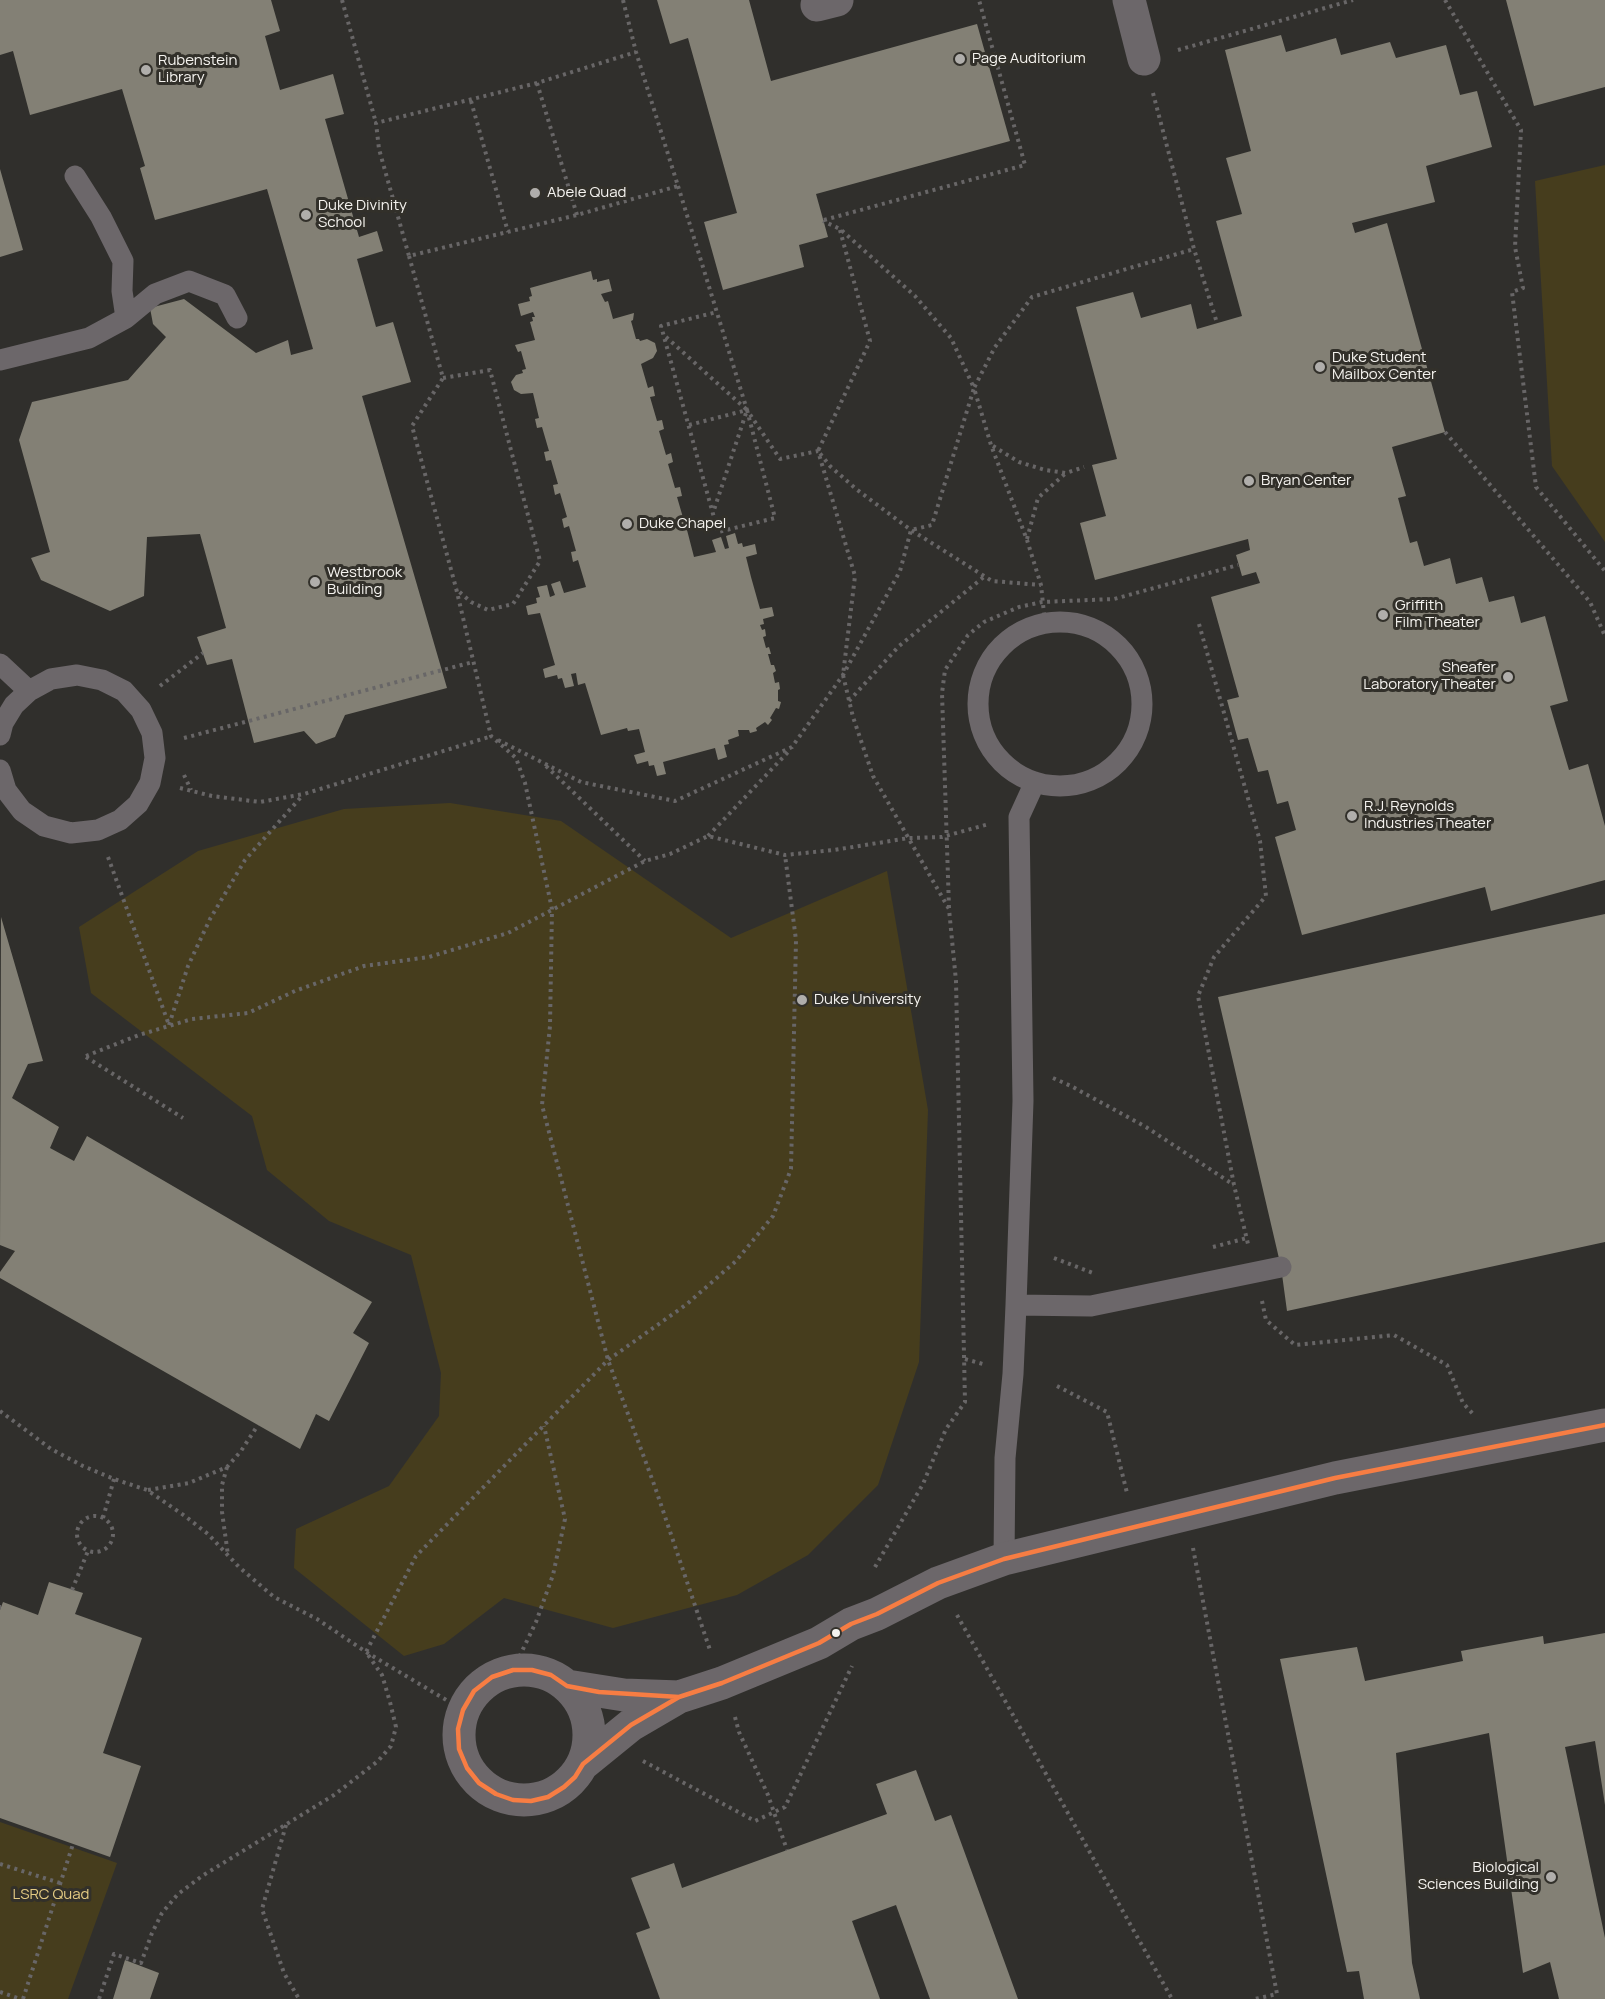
<!DOCTYPE html>
<html>
<head>
<meta charset="utf-8">
<style>
	body { margin:0 }
	canvas { display:block; background:#302f2c }
</style>
</head>
<body>
<canvas width="1605" height="1999"></canvas>
<script>
const ctx = document.querySelector('canvas').getContext('2d');
ctx.lineJoin = 'round';
function fill(path, color) {
  ctx.fillStyle = color;
  ctx.fill(path, 'evenodd');
}
function poly(rows) {
  const path = new Path2D();
  for (const r of rows) {
    if (r.length === 3) {
      path.moveTo(r[0] + r[2], r[1]);
      path.arc(r[0], r[1], r[2], 0, 2 * Math.PI);
      continue;
    }
    path.moveTo(r[0], r[1]);
    for (let i = 2; i < r.length; i += 2) path.lineTo(r[i], r[i + 1]);
  }
  return path;
}
function trace(path, color, width, dash) {
  ctx.strokeStyle = color;
  ctx.lineWidth = width;
  ctx.lineCap = dash ? 'butt' : 'round';
  ctx.setLineDash(dash || []);
  ctx.stroke(path);
}
function label(font, color, halo, rows, align = 'center') {
  ctx.font = font + ' Manrope,sans-serif';
  ctx.lineWidth = 6;
  ctx.setLineDash([]);
  ctx.textBaseline = 'middle';
  ctx.strokeStyle = halo;
  ctx.fillStyle = color;
  for (const [text, x, y, turn = 0] of rows) {
    ctx.save();
    ctx.translate(x, y);
    ctx.rotate((+turn || 0) * Math.PI / 180);
    ctx.textAlign = isNaN(turn) ? turn : align;
    if (halo) ctx.strokeText(text, 0, 0);
    ctx.fillText(text, 0, 0);
    ctx.restore();
  }
}
fill(poly([
	[1605,165,1605,542,1552,466,1535,181],
	[450,803,561,821,731,938,887,871,928,1110,919,1362,878,1485,808,1555,737,1595,613,1628,504,1598,444,1644,404,1656,294,1568,296,1529,389,1486,439,1416,441,1373,411,1255,329,1221,267,1170,252,1116,91,993,79,927,198,851,344,809],
	[0,1822,117,1863,68,1999,0,1999]
]), '#463d1d');
fill(poly([
	[0,0,271,0,280,31,265,36,280,90,333,74,344,114,325,119,359,237,377,231,383,251,357,259,376,327,393,322,411,382,362,396,447,688,345,715,335,737,316,744,304,731,254,743,232,659,207,665,197,637,226,628,200,534,147,537,144,596,110,611,41,580,31,558,50,552,19,440,32,402,128,380,166,337,153,324,150,308,184,299,256,353,288,340,291,355,313,349,267,189,155,220,140,168,145,166,122,89,30,115,13,51,0,55],
	[657,0,749,0,771,81,977,24,1010,141,816,194,828,237,799,245,804,267,723,290,704,222,737,213,688,38,670,44],
	[1506,0,1605,0,1605,87,1534,106],
	[1281,35,1286,52,1336,38,1341,55,1390,42,1396,58,1446,45,1460,95,1477,91,1492,147,1426,166,1435,202,1352,223,1355,233,1387,223,1445,432,1392,447,1406,496,1398,498,1410,543,1417,541,1424,566,1450,558,1456,584,1482,577,1489,602,1514,596,1521,623,1545,616,1568,701,1550,706,1569,770,1588,764,1605,826,1605,880,1491,911,1485,887,1302,935,1275,837,1296,830,1288,801,1277,804,1268,770,1258,772,1248,738,1238,740,1227,700,1239,697,1211,597,1260,583,1256,572,1242,576,1236,555,1250,550,1248,539,1095,580,1080,523,1106,516,1092,465,1117,459,1076,307,1133,292,1141,318,1191,304,1197,329,1242,316,1216,221,1242,214,1226,158,1251,151,1225,50],
	[0,169,23,250,0,257],
	[591,271,593,280,597,279,597,282,609,279,612,291,601,294,605,302,608,301,613,319,634,313,633,320,631,321,636,339,639,339,640,341,647,339,655,343,657,351,653,358,641,364,648,388,653,386,655,396,650,397,657,421,662,420,664,429,659,431,666,455,671,453,673,462,668,464,675,488,680,487,682,496,677,497,684,521,689,520,691,529,687,530,694,557,716,552,712,540,721,537,725,549,729,548,726,536,735,533,738,544,742,543,743,547,755,544,757,554,746,557,751,577,760,609,772,607,774,616,763,619,764,624,760,625,762,630,765,629,766,636,763,637,766,648,769,647,771,654,768,654,771,665,774,665,776,671,773,673,775,683,779,682,780,689,778,690,778,701,781,702,779,709,776,708,770,718,772,720,768,725,765,722,756,728,757,731,750,733,749,730,738,730,739,736,728,740,729,744,724,745,727,757,718,760,715,748,663,762,666,774,657,776,654,765,649,766,648,761,637,764,634,755,645,752,639,729,628,731,627,728,601,735,585,683,578,685,576,673,571,674,574,686,565,688,562,678,558,679,557,675,545,678,543,669,555,665,540,613,528,615,526,606,537,603,536,598,540,597,537,587,547,585,550,597,555,595,551,584,560,581,564,593,586,587,578,560,573,562,571,552,576,551,569,526,564,528,562,519,567,517,560,493,555,495,553,485,558,484,551,460,546,461,544,452,549,451,542,427,537,428,535,419,539,418,533,393,521,394,514,390,511,382,516,375,523,373,522,370,526,369,521,351,518,352,515,345,535,340,530,322,533,321,532,317,535,317,533,312,521,316,518,304,530,301,529,297,532,296,530,288],
	[1605,914,1605,1242,1287,1311,1281,1267,1218,997],
	[1,917,43,1061,28,1064,12,1098,59,1127,50,1148,74,1161,87,1136,372,1302,353,1333,369,1343,329,1421,316,1414,300,1449,0,1278,0,1272,15,1251,0,1245],
	[49,1582,83,1593,75,1614,142,1638,103,1753,141,1766,110,1857,0,1818,0,1610,3,1602,38,1615],
	[1605,1633,1605,1805,1595,1741,1565,1747,1605,1938,1605,1999,1559,1999,1550,1962,1523,1973,1489,1733,1396,1753,1412,1963,1420,1999,1364,1999,1359,1971,1347,1972,1280,1659,1357,1647,1365,1681,1463,1661,1461,1651,1543,1636,1544,1644],
	[916,1770,935,1821,951,1815,1018,1999,930,1999,896,1905,852,1921,880,1999,660,1999,636,1933,650,1928,631,1878,674,1863,682,1888,887,1814,876,1784],
	[125,1960,159,1973,150,1999,113,1999]
]), '#838075');
trace(poly([
	[342,0,376,123],
	[623,0,636,52,678,186,577,215,409,256,379,149,376,123,537,83,636,52],
	[1445,0,1521,130,1515,247,1523,288,1512,292,1536,487,1605,571],
	[1178,50,1353,0],
	[537,83,577,215],
	[1153,93,1194,249,1217,323],
	[471,101,508,232],
	[678,186,747,410,780,459,818,451,855,576,843,675,853,717,873,776,949,909,956,981,965,1402,946,1429,923,1484,875,1567],
	[824,220,1025,165,979,0],
	[840,230,870,341,818,451,830,466,856,489,911,530,992,581,1041,585],
	[409,256,443,378,412,426,456,588,491,736,516,758,525,783,552,909,550,1026,542,1105,608,1360,655,1487,710,1650],
	[666,337,747,410,713,513],
	[443,378,490,370,540,561,513,604,488,610,471,602,456,589],
	[689,425,747,410,775,518,718,532,661,326,717,312],
	[1445,432,1590,602,1605,636],
	[993,446,1019,462,1045,470,1066,473,1084,467],
	[1027,539,1038,498,1066,473],
	[1045,623,1041,585,1027,540,991,445,974,388,995,347,1032,297,1194,249],
	[1199,624,1260,841,1266,896,1214,957,1198,996,1234,1185,1248,1244],
	[160,686,203,653],
	[849,701,899,646,985,576],
	[184,738,473,662],
	[498,740,581,782,675,801,792,747,843,675,900,571,911,530,932,525,974,388,951,338,915,296,840,229,823,221],
	[546,766,645,861],
	[184,775,191,790],
	[180,788,212,796,260,802,304,794,492,736],
	[708,836,790,750],
	[108,857,169,1025],
	[949,908,942,693,945,670,968,635,984,622,1019,607,1042,602,1114,599,1238,565],
	[169,1025,188,966,210,919,245,860,302,796],
	[86,1056,139,1035,192,1019,248,1013,295,991,364,966,429,957,508,933,645,861,670,854,708,836,785,855,834,850,909,838,942,837,989,824],
	[86,1057,183,1118],
	[1053,1078,1071,1086,1146,1127,1234,1185],
	[1213,1247,1247,1238],
	[1054,1258,1093,1273],
	[1262,1301,1266,1320,1295,1345,1394,1335,1447,1365,1463,1403,1473,1414],
	[965,1359,983,1364],
	[1057,1386,1107,1412,1127,1493],
	[0,1411,51,1449,83,1466,114,1479,147,1490,185,1516,208,1534,239,1567,274,1597,317,1619,366,1652,463,1710],
	[227,1467,222,1485,222,1512,228,1555],
	[148,1490,189,1483,227,1467,241,1451,258,1425],
	[95,1534,18],
	[103,1518,114,1479],
	[1193,1548,1277,1994,1255,1999],
	[72,1590,88,1551],
	[0,1607,1,1607],
	[957,1615,1172,1999],
	[513,1670,536,1622,553,1575,565,1519,544,1426],
	[735,1717,739,1732,768,1795,787,1850],
	[643,1761,755,1821,785,1807,852,1666],
	[286,1825,262,1909,284,1973,299,1999],
	[0,1864,60,1883],
	[0,1992,20,1999],
	[23,1999,73,1844],
	[99,1999,114,1954,141,1963,152,1933,162,1913,178,1894,202,1876,334,1795,378,1761,391,1746,396,1727,390,1702,382,1675,366,1652,416,1556,608,1360,687,1304,736,1261,773,1216,791,1169,796,940,785,855]
]), '#686667', 4, [3, 4.5]);
trace(poly([
	[75,176,101,217,123,261,122,291,126,318],
	[0,360,89,338,126,318,155,294,189,281,225,295,237,318],
	[1060,704,82],
	[0,664,29,691],
	[0,735,3,723,14,705,29,691,51,679,77,675,102,680,124,691,141,710,152,733,155,758,150,783,138,804,120,820,98,830,71,833,44,826,22,811,6,790,0,770],
	[1016,1305,1091,1306,1281,1267],
	[1004,1559,1005,1458,1013,1374,1016,1305,1023,1101,1019,817,1035,782]
]), '#6c676a', 21);
trace(poly([
	[1129,0,1144,59],
	[817,5,837,0],
	[524,1735,65],
	[567,1686,624,1695,679,1697],
	[583,1764,631,1725,679,1697,722,1683,819,1643,851,1624,877,1614,938,1583,1004,1559,1335,1478,1605,1425]
]), '#6c676a', 33);
trace(poly([
	[513,1670,532,1670,551,1675,567,1686,599,1692,679,1697,631,1725,583,1764,575,1777,564,1787,548,1797,531,1801,513,1800,496,1794,479,1783,467,1768,459,1749,458,1729,463,1710,474,1691,492,1677,513,1670],
	[679,1697,722,1683,819,1643,851,1624,877,1614,938,1583,1004,1559,1335,1478,1605,1425]
]), '#f77d43', 4.5);
for (const [x, y, r, color] of [
	[960,59,6,"#b0aeab"],
	[146,70,6,"#b0aeab"],
	[535,193,6,"#b0aeab"],
	[306,215,6,"#b0aeab"],
	[1320,367,6,"#b0aeab"],
	[1249,481,6,"#b0aeab"],
	[627,524,6,"#b0aeab"],
	[315,582,6,"#b0aeab"],
	[1383,615,6,"#b0aeab"],
	[1508,677,6,"#b0aeab"],
	[1352,816,6,"#b0aeab"],
	[802,1000,6,"#b0aeab"],
	[836,1633,5,"#f5f3ef"],
	[1551,1877,6,"#b0aeab"]
]) {
  const dot = new Path2D();
  dot.arc(x, y, r, 0, 2 * Math.PI);
  ctx.fillStyle = color;
  ctx.fill(dot);
  trace(dot, '#32302a', 2);
}
label('15px', '#f5f3ef', '#32302a', [
	["Page Auditorium",972,59],
	["Rubenstein",158,61],
	["Library",158,78],
	["Abele Quad",547,193],
	["Duke Divinity",318,206],
	["School",318,223],
	["Duke Student",1332,358],
	["Mailbox Center",1332,375],
	["Bryan Center",1261,481],
	["Duke Chapel",639,524],
	["Westbrook",327,573],
	["Building",327,590],
	["Griffith",1395,606],
	["Film Theater",1395,623],
	["Sheafer",1496,668,"right"],
	["Laboratory Theater",1496,685,"right"],
	["R.J. Reynolds",1364,807],
	["Industries Theater",1364,824],
	["Duke University",814,1000],
	["Biological",1539,1868,"right"],
	["Sciences Building",1539,1885,"right"]
], 'left');
label('15px', '#e3ca82', '#32302a', [
	["LSRC Quad",51,1895]
]);
</script>
</body>
</html>
